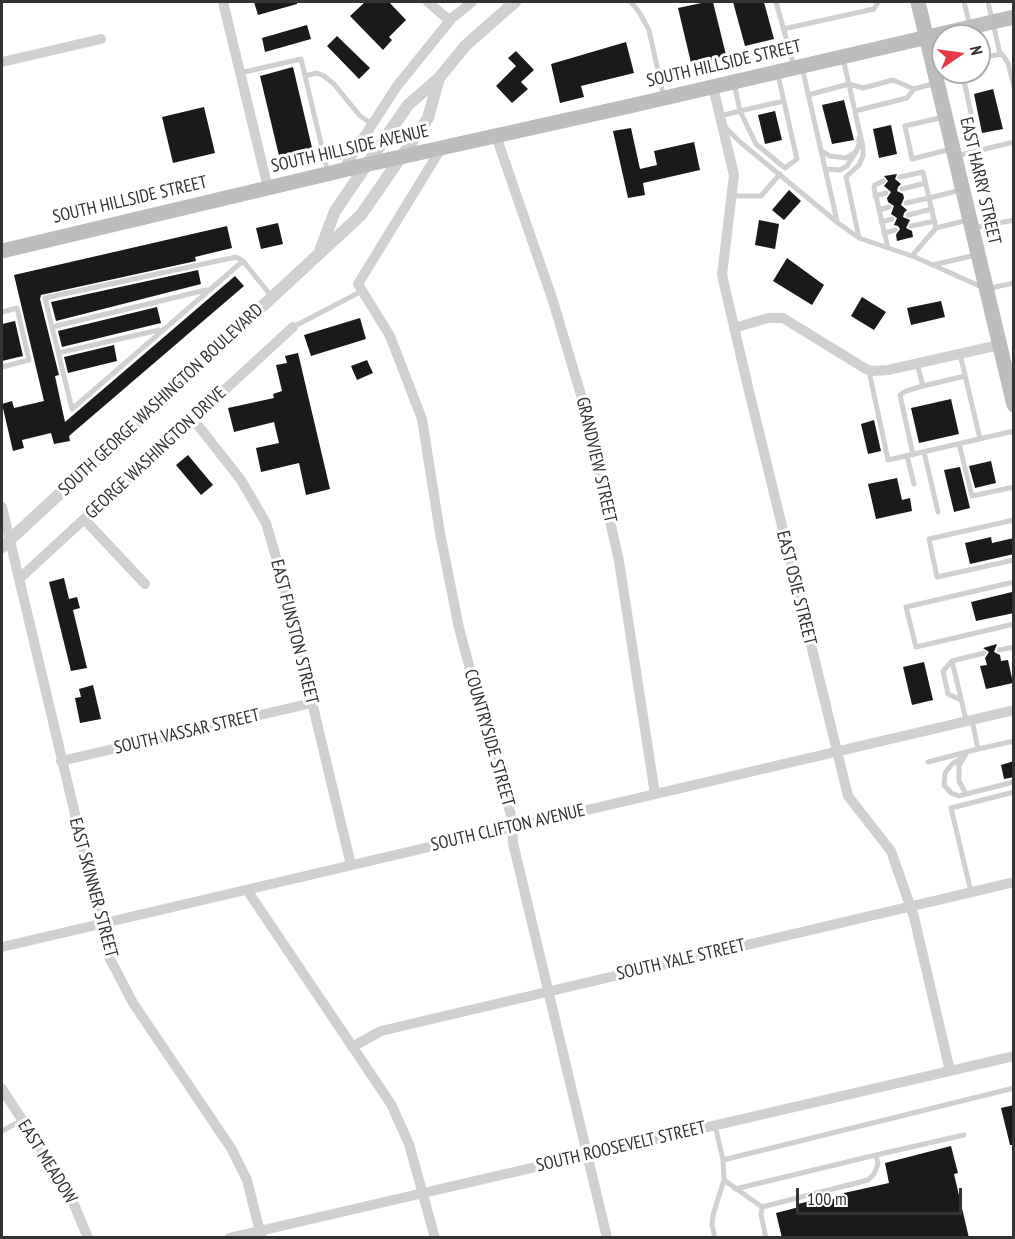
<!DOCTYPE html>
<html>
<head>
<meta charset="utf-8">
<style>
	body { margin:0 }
	#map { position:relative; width:1015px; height:1239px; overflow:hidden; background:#fff; font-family:"PT Sans Narrow",sans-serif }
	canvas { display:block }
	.frame { position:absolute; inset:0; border:3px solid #333; pointer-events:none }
	.north { position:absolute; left:931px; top:24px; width:60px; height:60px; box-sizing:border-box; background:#fff; border:2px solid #adadad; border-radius:50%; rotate:77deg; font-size:16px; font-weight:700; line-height:24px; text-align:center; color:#333 }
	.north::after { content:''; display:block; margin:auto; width:21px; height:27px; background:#e63946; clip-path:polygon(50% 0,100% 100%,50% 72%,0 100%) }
	.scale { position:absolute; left:796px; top:1188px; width:166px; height:27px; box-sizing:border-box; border:3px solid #333; border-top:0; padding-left:8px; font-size:18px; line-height:21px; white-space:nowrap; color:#333; -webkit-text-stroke:4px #fff; paint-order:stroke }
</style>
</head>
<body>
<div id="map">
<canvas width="1015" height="1239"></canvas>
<div class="frame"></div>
<div class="north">N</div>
<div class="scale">100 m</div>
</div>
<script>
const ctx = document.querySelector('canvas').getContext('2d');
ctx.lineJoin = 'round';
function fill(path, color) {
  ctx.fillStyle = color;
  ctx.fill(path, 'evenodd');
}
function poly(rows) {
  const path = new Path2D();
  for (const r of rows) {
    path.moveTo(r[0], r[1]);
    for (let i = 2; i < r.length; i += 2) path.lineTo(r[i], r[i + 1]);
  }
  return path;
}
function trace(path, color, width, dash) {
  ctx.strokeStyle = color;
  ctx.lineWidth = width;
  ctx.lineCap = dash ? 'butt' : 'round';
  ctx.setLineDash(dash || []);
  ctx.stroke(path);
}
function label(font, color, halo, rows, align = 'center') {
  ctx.font = font + ' "PT Sans Narrow",sans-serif';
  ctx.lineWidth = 6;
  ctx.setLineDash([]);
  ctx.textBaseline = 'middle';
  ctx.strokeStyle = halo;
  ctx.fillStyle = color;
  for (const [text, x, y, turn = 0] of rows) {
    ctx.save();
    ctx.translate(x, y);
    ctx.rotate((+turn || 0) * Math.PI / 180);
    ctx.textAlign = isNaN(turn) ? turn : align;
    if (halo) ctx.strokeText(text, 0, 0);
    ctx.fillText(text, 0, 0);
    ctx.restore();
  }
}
fill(poly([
	[254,2,297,2,297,4,258,15],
	[365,2,389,2,406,20,389,37,392,40,383,50,350,16],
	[706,2,713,2,727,59,692,67,678,8],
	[733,2,764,2,774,39,745,46],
	[307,25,311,39,265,52,262,38],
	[337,36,370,68,359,79,327,46],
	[626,42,634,73,581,86,584,97,560,103,551,64],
	[516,51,534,70,521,82,528,89,512,103,496,86,516,66,508,58],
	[293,67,313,152,280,160,260,76],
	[993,89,1003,129,982,133,974,94],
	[844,100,854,140,832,144,822,105],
	[204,107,215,153,173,163,162,117],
	[775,111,782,140,765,144,758,115],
	[891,125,897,154,879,158,873,129],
	[631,128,640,169,657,165,654,151,694,142,700,170,643,183,645,195,628,198,613,131],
	[897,174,895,179,901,184,898,187,897,191,903,194,904,198,901,205,907,210,904,213,903,217,910,220,906,228,912,231,913,237,897,241,896,235,900,229,898,226,894,225,897,218,891,214,894,206,888,202,887,198,891,192,884,186,888,181,884,176],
	[789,190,801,201,784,220,772,210],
	[759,220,779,224,775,249,755,245],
	[278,223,283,244,261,249,256,228],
	[227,226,232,248,195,257,196,261,41,295,40,299,59,375,55,376,65,422,235,276,244,286,69,436,70,441,54,444,51,433,22,440,24,448,13,451,2,404,12,401,14,408,44,401,14,275],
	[787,258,824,285,812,305,773,281],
	[198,270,201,284,56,321,51,302],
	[862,297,886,312,874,330,851,316],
	[941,301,945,317,911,325,907,308],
	[157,307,161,323,62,347,58,331],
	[360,318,366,339,311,356,304,335],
	[15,321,23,356,2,361,2,324],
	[114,345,117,361,68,373,64,357],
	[298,353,330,489,306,495,299,463,261,472,256,448,279,443,274,422,234,432,228,408,274,398,273,394,282,391,276,365,287,363,285,356],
	[367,360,373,373,357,380,351,366],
	[951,399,959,434,919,443,911,408],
	[874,420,881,451,868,454,861,424],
	[188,455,213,485,201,495,176,465],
	[991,461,996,483,975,488,969,466],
	[960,467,970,508,954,512,944,470],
	[897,478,902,500,910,498,912,511,876,519,868,484],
	[991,537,992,543,1014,538,1014,554,970,564,965,543],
	[64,578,69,599,77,597,80,608,73,610,87,668,71,671,49,582],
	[1012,592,1014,613,976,621,971,602],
	[997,644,994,652,1000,655,1001,661,1008,660,1013,683,986,689,980,666,987,665,985,658,989,652,983,648],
	[924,662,933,700,912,705,903,667],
	[93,685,101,719,80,723,75,698,81,697,79,689],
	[1014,761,1014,777,1004,779,1001,765],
	[1014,1105,1014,1145,1010,1145,1001,1108],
	[951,1146,958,1173,954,1174,969,1238,782,1238,776,1213,799,1207,798,1204,810,1201,811,1205,845,1196,844,1193,889,1183,885,1163]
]), '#1a1a1a');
trace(poly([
	[631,2,639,12,649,30,664,98],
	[776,2,794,66],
	[964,2,970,26],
	[988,2,1000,54],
	[783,29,874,9,878,2],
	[843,58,863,147,863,156,859,165,846,177,859,238],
	[979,58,1002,54,1008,63,1014,87],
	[802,67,837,221],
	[962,72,979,150],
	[240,73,301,59,328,173],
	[305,76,317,73,324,76,334,84,360,116,372,124],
	[734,83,740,111,784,101],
	[808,95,849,84,863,88,893,80,914,89,936,83],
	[855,111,907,98,914,89],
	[720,116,740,111,756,144,785,168,797,159,778,75],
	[944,117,905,126,912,159,951,149],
	[725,127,740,142,838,223,859,238,915,257,986,289,1014,283],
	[821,151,830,156,846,158,856,152,859,144,859,138],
	[956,156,1014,142],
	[825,169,840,170,847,166,856,152],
	[900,177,923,172,929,198,906,203],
	[883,181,875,185,874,188,888,248],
	[902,189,926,183],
	[961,190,929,198,936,228,968,220],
	[732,196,761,196,780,174],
	[875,196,886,193],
	[879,210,889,207],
	[908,215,932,209],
	[881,222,892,219],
	[911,226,935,221],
	[973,228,1014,220],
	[884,233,895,230],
	[912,256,936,228],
	[243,261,72,409,45,298,236,257,243,261,272,297],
	[933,265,976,255],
	[2,312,17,308,29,360,2,367],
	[52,327,206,290],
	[293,327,362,291],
	[58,353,159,330],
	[960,354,980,439],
	[917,364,923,386,965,376],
	[869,371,888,460,1014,431],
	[959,444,972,496,1014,487],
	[924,452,938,512],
	[913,455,900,395,906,391,923,386],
	[907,456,914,484],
	[1014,520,929,539,937,577,1014,560],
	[1014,582,906,607,916,647,1014,624],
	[999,650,1014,647],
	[952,661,966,720],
	[961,700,948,694,943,671,952,661,984,653],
	[972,720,978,749,1014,741],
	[967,752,959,766,959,781,966,794,1014,782],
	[962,758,952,764,945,773,944,785,951,793,959,796,966,794],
	[928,762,978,749],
	[971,892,951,808,1014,792],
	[715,1125,723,1160],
	[2,1131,22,1120],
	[724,1180,762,1207],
	[735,1189,876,1155],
	[715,1238,712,1225,713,1215,724,1180,723,1160,1014,1088],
	[766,1238,761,1215,762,1207,868,1180,874,1174,878,1164,876,1155,964,1135]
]), '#d0d0d0', 5);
trace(poly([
	[223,2,268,188],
	[428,2,450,21],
	[2,62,101,39],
	[713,87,734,175,722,275,748,387,848,796,891,851,914,917,950,1071],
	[496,136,553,301,584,405,619,561,655,794],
	[442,147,358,284,390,336,422,419,440,533,459,628,487,733,512,818,513,843,607,1238],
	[342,171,397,86,452,18,472,2],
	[734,328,768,318,783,318,866,369,873,371,888,370,999,345],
	[193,419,241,480,266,523,283,581,351,865],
	[2,507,109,957,133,1003,231,1148,247,1180,261,1236],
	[84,519,145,584],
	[19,579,293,327],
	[61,761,312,703],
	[247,890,391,1104,409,1144,435,1238],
	[2,947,1014,710],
	[352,1047,381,1031,1014,882],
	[2,1089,68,1190,88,1238],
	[229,1238,1014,1056]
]), '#d0d0d0', 10);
trace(poly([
	[321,248,335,211,408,105,439,78,466,45,515,2],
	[2,547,361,215,428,118,439,78]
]), '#d0d0d0', 12);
trace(poly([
	[918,2,1014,405],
	[2,251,369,164,630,106,1014,17]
]), '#bdbdbd', 15);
label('18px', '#333', '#fff', [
	["SOUTH HILLSIDE STREET",724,64,-13],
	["SOUTH HILLSIDE AVENUE",350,149,-13],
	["EAST HARRY STREET",980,181,77],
	["SOUTH HILLSIDE STREET",130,200,-13],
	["SOUTH GEORGE WASHINGTON BOULEVARD",161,400,-43],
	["GEORGE WASHINGTON DRIVE",156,453,-43],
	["GRANDVIEW STREET",596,460,77],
	["EAST OSIE STREET",796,588,76],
	["EAST FUNSTON STREET",294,632,76],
	["SOUTH VASSAR STREET",187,732,-13],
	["COUNTRYSIDE STREET",489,738,74],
	["SOUTH CLIFTON AVENUE",508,828,-13],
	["EAST SKINNER STREET",93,888,75],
	["SOUTH YALE STREET",681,960,-13],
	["SOUTH ROOSEVELT STREET",621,1147,-13],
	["EAST MEADOW",47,1162,58]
]);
</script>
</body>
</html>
